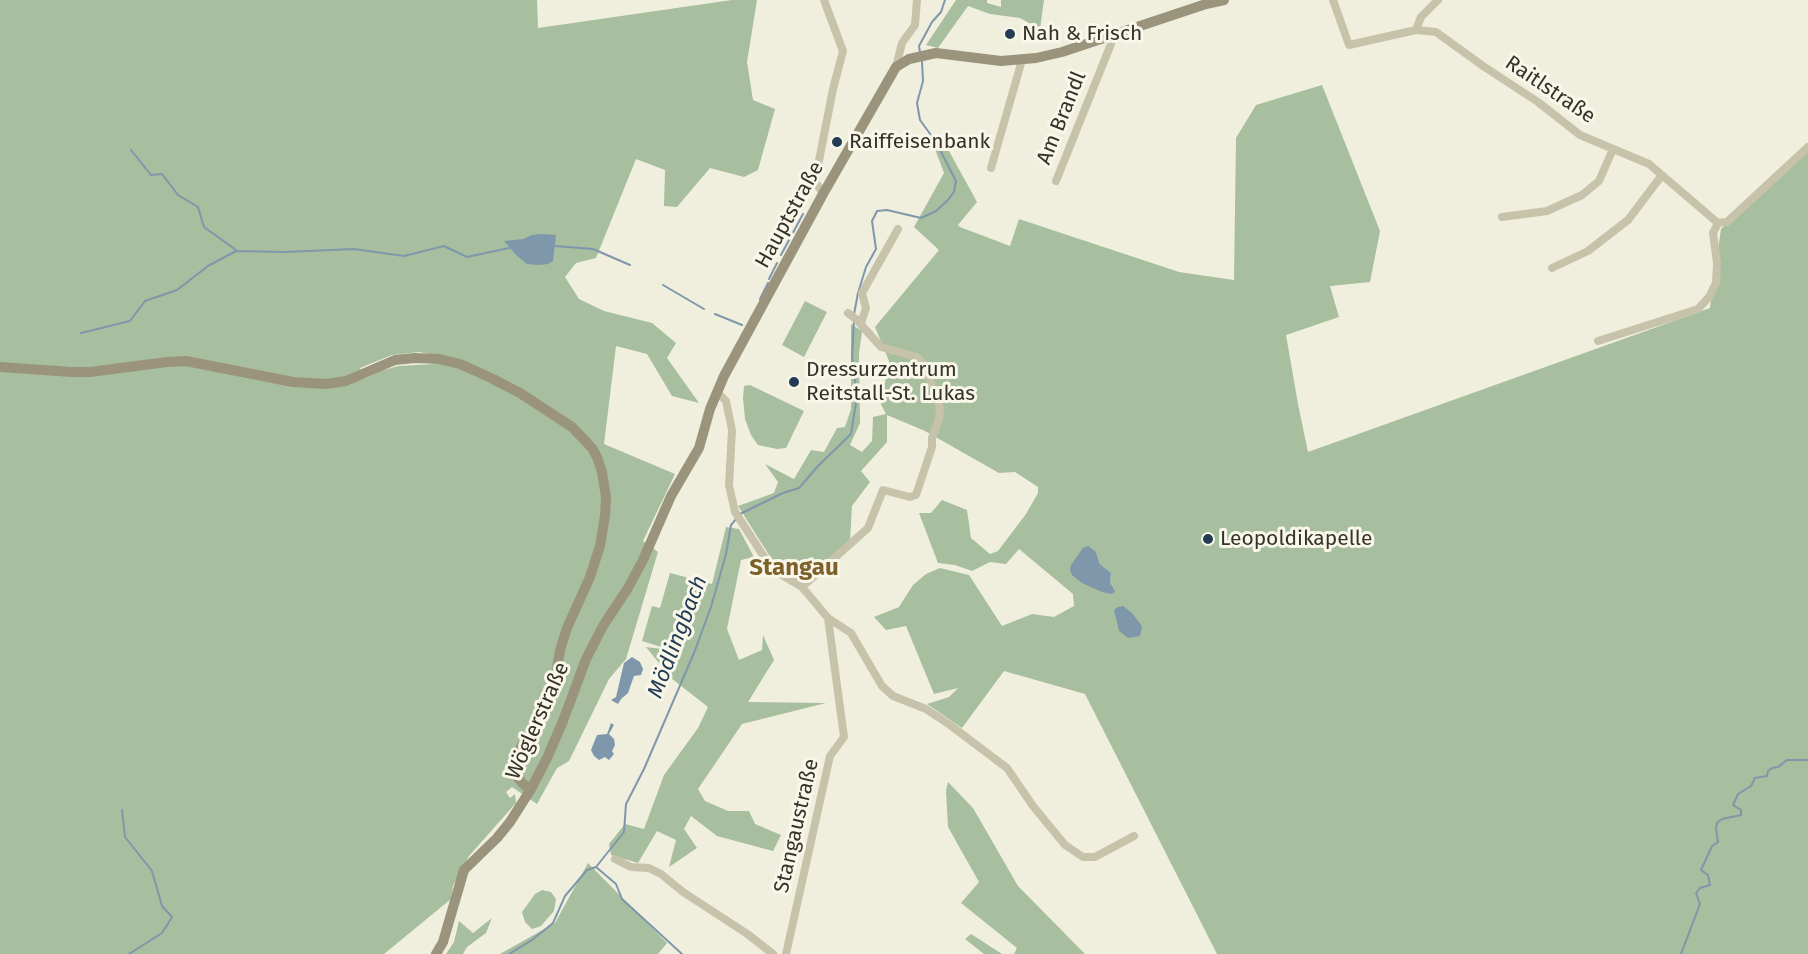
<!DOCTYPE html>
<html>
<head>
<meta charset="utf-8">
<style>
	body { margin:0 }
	canvas { display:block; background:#f0efde }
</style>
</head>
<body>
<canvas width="1808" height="954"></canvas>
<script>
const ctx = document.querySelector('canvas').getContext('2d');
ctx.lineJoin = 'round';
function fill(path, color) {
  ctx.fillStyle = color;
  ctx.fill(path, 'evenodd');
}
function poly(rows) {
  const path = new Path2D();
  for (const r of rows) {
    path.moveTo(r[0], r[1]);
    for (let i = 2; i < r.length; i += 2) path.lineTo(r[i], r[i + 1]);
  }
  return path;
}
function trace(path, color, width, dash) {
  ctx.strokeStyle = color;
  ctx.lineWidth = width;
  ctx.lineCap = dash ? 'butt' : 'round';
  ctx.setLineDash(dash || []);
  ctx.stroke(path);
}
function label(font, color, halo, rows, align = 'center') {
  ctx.font = font + ' "Fira Sans",sans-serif';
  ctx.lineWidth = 6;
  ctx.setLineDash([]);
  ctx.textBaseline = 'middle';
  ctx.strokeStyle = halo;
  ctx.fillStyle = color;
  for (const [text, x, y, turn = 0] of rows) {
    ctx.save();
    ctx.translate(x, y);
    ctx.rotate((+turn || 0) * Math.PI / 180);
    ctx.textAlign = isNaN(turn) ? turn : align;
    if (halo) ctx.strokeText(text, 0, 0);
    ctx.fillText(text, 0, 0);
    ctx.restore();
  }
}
fill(poly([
	[0,0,537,0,538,28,732,0,757,0,747,62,753,100,775,109,758,170,744,177,710,168,677,207,664,206,665,170,636,159,596,258,576,263,565,277,579,299,604,311,652,323,676,343,667,358,699,403,672,396,647,354,616,346,604,444,675,474,643,541,658,552,626,659,609,679,569,761,557,768,537,804,512,787,506,792,510,798,515,794,516,803,469,856,453,886,451,899,384,954,0,954],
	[419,352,455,359,435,364,398,366,381,371,364,379,360,368,392,355],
	[956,0,987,0,987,3,1001,7,1001,0,1044,0,1040,29,1020,18,990,14,968,6,938,48,926,45],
	[1322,85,1380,231,1370,282,1330,286,1339,317,1286,335,1298,404,1308,452,1710,308,1721,229,1808,151,1808,954,1217,954,1085,694,1004,671,962,728,927,704,949,697,958,688,934,694,906,626,886,630,874,617,899,607,913,585,926,574,940,568,969,575,1002,626,1032,614,1054,617,1074,606,1073,594,1019,549,1006,564,990,562,972,571,955,565,938,563,919,513,931,513,942,500,967,510,971,538,990,554,998,551,1026,514,1038,493,1038,487,1015,472,999,473,925,431,887,415,887,442,861,471,870,482,852,506,850,541,801,583,776,566,738,506,774,493,778,482,765,464,794,479,811,450,824,452,837,428,845,427,851,409,851,324,862,331,859,354,860,423,850,445,862,452,872,441,873,417,886,414,881,404,889,361,875,327,939,250,914,227,944,173,935,149,949,151,977,202,958,225,960,227,1010,246,1019,219,1179,272,1234,280,1236,138,1256,105],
	[1096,552,1100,564,1111,573,1110,581,1113,586,1070,570],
	[805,301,827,312,804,357,782,345],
	[750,385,804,411,786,448,777,449,758,445,751,435,745,419,743,398,744,386],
	[726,527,739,529,754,557,741,560,727,629,739,660,762,650,763,635,774,660,748,702,826,703,742,724,698,789,705,801,728,811,749,811,755,824,781,835,773,851,717,836,691,816,684,829,697,848,669,867,676,840,657,831,638,863,611,855,609,844,625,824,644,829,664,775,698,728,708,707,671,678,646,647,671,650,642,641,652,606,660,608,670,573,712,584],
	[948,782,973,808,1018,886,1085,954,1014,954,1017,948,961,903,979,882,948,827,946,791],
	[588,863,667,943,658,954,500,954,555,923],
	[542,890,551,892,556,899,554,911,541,926,532,929,525,922,522,912,535,894],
	[492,918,486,933,467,947,463,954,446,954,454,942,459,921,473,933],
	[971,934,1002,954,984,954,965,939]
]), '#a7be9f');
fill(poly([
	[541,234,556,235,553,261,548,264,539,265,527,264,516,255,504,241,523,239,532,235],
	[1088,546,1096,552,1100,564,1111,573,1110,581,1115,592,1111,594,1102,592,1082,583,1072,575,1070,570,1071,565,1083,548],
	[1123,606,1132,613,1142,626,1140,636,1128,638,1119,631,1114,610,1118,607],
	[632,657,640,662,643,669,641,675,634,676,628,693,621,699,618,704,611,700,616,697,624,663],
	[611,723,614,725,609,734,614,739,615,745,612,751,614,754,609,760,605,757,599,760,594,756,591,750,597,735,607,734]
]), '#7f97ab');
trace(poly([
	[920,52,919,46,932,22,941,12,945,0],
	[131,150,151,175,162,174,178,195,198,207,204,227,236,250],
	[555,246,593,249,630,265],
	[781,255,803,214],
	[769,279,777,263],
	[663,285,704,309],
	[760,299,768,283],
	[715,314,742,325],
	[854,314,858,293,866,267,876,249,872,221,877,211,887,210,921,218,936,211,947,201,954,192,956,181,936,142,920,120,917,103,923,81,922,61],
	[81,333,130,321,145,301,177,290,208,266,236,251,285,252,354,249,404,256,444,246,467,257,509,248],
	[740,514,783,493,799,488,818,466,851,434,857,396,852,358,854,320],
	[122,810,125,837,152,871,162,906,172,917,162,933,129,954],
	[596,867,616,884,622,899,682,954],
	[509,954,532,940,553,923,565,896,587,870,596,867,624,832,626,804,644,769,694,653,711,607,726,554,731,525,736,519],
	[1681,954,1700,904,1696,893,1700,888,1710,885,1708,875,1701,870,1712,846,1718,842,1716,829,1717,823,1722,819,1741,815,1741,810,1733,805,1738,794,1751,786,1755,778,1767,776,1768,771,1772,768,1778,767,1787,760,1808,760]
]), '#7f97ab', 2);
trace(poly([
	[1333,0,1349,45,1416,30,1436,32,1483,66,1538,102,1580,135,1649,164,1718,223,1727,222,1808,147],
	[1416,30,1421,17,1438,0],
	[896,67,902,43,915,25,917,0],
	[991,168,1022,60],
	[1056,181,1115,34],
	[823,194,815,181,833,89,843,51,824,0],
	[1502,217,1547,211,1582,195,1599,181,1613,149],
	[1552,268,1588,251,1628,220,1662,175],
	[861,323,866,308,862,293,898,229],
	[1598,341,1698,309,1709,297,1716,283,1717,263,1713,233,1718,223],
	[717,392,726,401,732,430,729,485,735,512,772,569,802,587,828,618,844,737,830,756,786,954],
	[802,587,868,528,883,490,910,497,916,495,932,447,932,438,939,419,940,408,925,365,917,357,881,347,857,320,848,313],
	[828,618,851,633,882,686,893,696,926,709,950,725,1007,768,1033,806,1065,845,1083,857,1095,857,1134,836],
	[615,859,631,867,649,868,661,874,683,892,746,933,773,954]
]), '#c7c3ab', 8);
trace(poly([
	[0,367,72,372,90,372,167,362,186,361,293,382,326,384,346,381,395,360,415,358,439,359,460,364,491,378,520,393,572,427,592,448,597,457,602,472,606,497,605,516,600,546,590,577,567,628,560,650,555,681,547,707,533,731,521,747,515,760,514,769,517,777,523,784,531,789],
	[436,954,443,942,464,870,497,838,510,822,531,789,547,758,563,721,586,659,603,626,628,588,643,560,671,496,699,448,710,409,724,376,823,194,896,67,909,59,936,53,1001,61,1036,58,1062,52,1206,4,1224,0]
]), '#9b947c', 10);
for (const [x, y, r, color] of [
	[1010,34,6,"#233c53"],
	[837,142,6,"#233c53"],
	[794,382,6,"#233c53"],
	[1208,539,6,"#233c53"]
]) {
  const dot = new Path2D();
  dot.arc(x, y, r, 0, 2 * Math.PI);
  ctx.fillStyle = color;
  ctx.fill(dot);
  trace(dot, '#f8f7ea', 2);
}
label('21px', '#363229', '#f8f7ea', [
	["Nah & Frisch",1022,34],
	["Raiffeisenbank",849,142],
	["Dressurzentrum",806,370],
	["Reitstall-St. Lukas",806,394],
	["Leopoldikapelle",1220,539]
], 'left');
label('21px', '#363229', '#f8f7ea', [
	["Raitlstraße",1550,90,34],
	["Am Brandl",1062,118,-68],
	["Hauptstraße",790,215,-61],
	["Wöglerstraße",538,721,-66],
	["Stangaustraße",797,826,-77]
]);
label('italic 22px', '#233c53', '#f8f7ea', [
	["Mödlingbach",678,637,-69]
]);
label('bold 24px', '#7d602a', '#f8f7ea', [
	["Stangau",794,568]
]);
</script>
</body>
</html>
